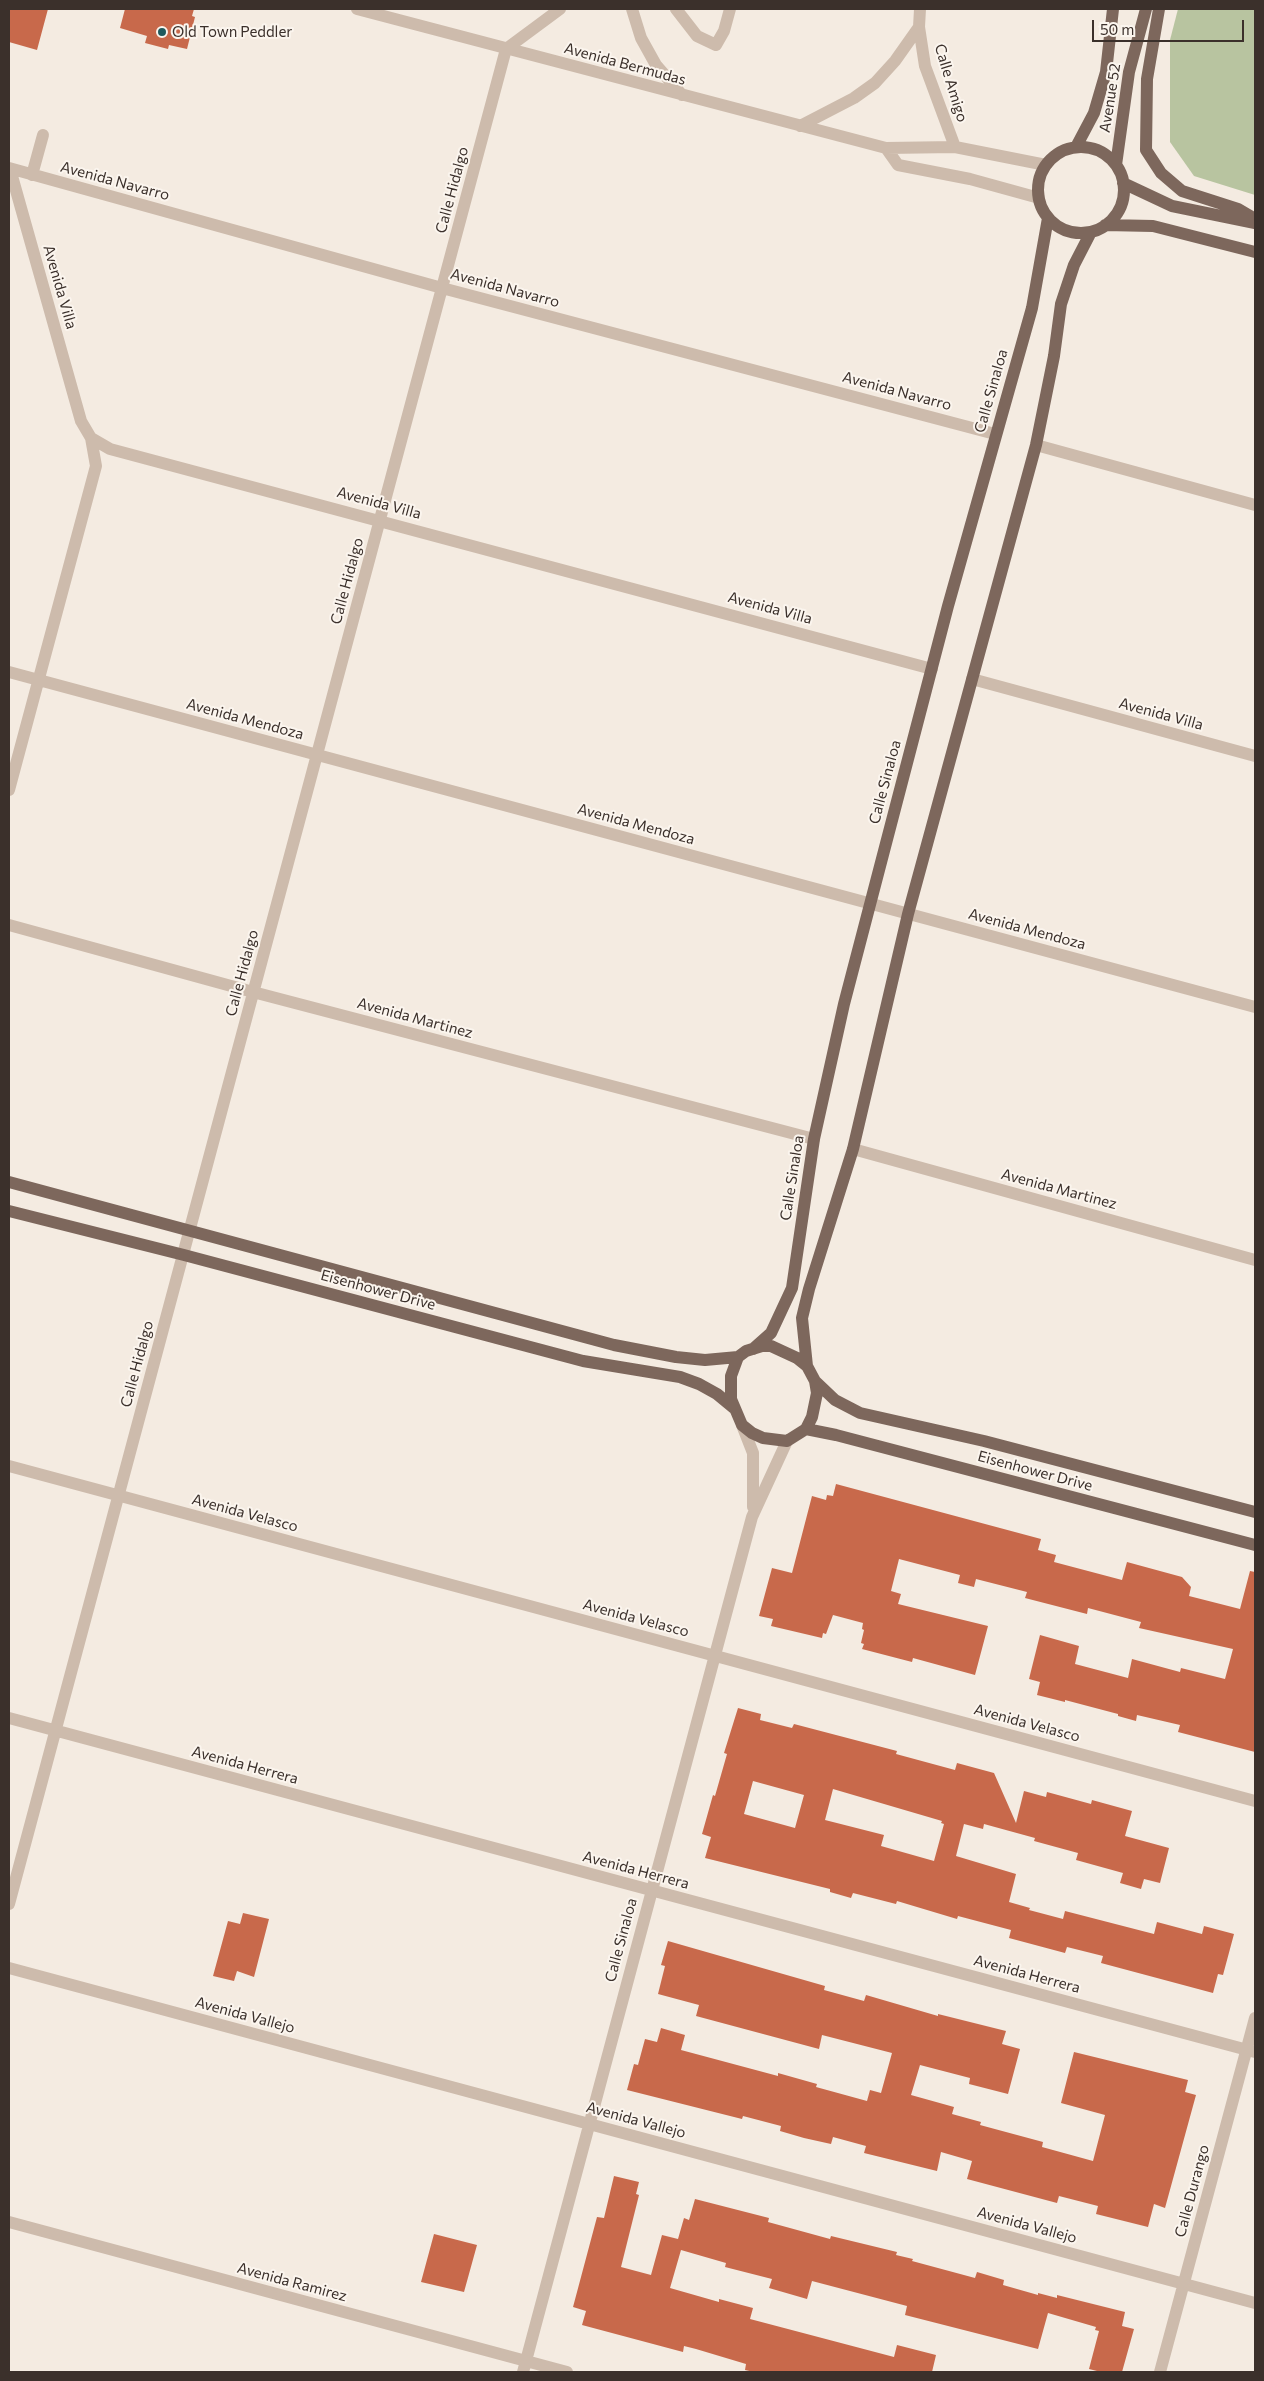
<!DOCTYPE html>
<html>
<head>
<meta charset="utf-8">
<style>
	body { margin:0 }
	#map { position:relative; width:1264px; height:2381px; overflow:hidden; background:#f4ebe1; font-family:Commissioner,sans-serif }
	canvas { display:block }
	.frame { position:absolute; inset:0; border:10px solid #3b302b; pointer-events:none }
	.scale { position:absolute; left:1092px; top:20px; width:152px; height:22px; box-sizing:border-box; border:2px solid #3b302b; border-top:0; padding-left:6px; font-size:15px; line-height:18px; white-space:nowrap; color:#3b302b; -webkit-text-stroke:4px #fbf5ee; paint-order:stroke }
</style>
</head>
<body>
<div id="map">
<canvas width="1264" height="2381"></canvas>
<div class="frame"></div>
<div class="scale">50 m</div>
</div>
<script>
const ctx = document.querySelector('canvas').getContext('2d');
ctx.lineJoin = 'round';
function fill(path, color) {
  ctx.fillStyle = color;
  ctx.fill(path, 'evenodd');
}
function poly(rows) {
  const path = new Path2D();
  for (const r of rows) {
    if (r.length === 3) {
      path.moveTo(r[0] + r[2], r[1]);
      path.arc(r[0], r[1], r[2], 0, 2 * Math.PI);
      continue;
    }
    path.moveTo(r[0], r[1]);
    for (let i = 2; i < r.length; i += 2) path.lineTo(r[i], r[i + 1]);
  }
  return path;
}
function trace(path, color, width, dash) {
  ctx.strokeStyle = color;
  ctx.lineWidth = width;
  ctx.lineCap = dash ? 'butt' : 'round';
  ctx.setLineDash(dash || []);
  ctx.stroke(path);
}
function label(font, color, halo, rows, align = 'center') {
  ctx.font = font + ' Commissioner,sans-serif';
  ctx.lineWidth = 4;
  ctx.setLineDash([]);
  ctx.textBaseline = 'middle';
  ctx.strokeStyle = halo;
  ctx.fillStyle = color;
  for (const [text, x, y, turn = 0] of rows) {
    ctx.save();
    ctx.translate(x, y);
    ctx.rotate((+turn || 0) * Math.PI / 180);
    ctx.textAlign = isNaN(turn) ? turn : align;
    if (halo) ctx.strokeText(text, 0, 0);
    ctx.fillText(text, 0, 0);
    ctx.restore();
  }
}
fill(poly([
	[1178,9,1255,9,1255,195,1194,176,1170,142,1170,40]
]), '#b8c4a0');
fill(poly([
	[9,9,48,9,37,50,9,42],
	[125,9,194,9,192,16,195,17,187,49,169,45,168,49,145,43,147,36,120,28],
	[836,1484,1041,1539,1038,1550,1056,1555,1054,1562,1122,1580,1127,1562,1182,1577,1191,1587,1189,1596,1240,1609,1250,1571,1255,1572,1255,1752,1178,1732,1180,1725,1137,1715,1136,1721,1118,1716,1118,1714,1065,1700,1065,1702,1037,1695,1040,1682,1029,1679,1040,1635,1079,1646,1075,1664,1128,1678,1132,1659,1180,1672,1181,1668,1225,1679,1233,1649,1139,1628,1141,1622,1088,1608,1087,1614,1025,1598,1027,1592,976,1579,974,1587,958,1583,960,1575,899,1559,891,1591,901,1594,898,1604,988,1626,975,1675,913,1658,912,1662,862,1649,864,1644,861,1643,864,1630,862,1629,863,1623,833,1615,826,1634,823,1633,822,1638,771,1626,773,1619,759,1616,772,1568,792,1573,812,1496,826,1500,827,1495,833,1496],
	[738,1708,761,1714,760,1720,792,1728,794,1724,897,1751,896,1754,955,1770,957,1763,994,1773,1016,1823,1024,1791,1046,1797,1047,1792,1091,1804,1092,1800,1132,1811,1125,1836,1169,1848,1160,1883,1144,1879,1141,1889,1120,1883,1123,1873,1076,1860,1078,1853,1034,1841,1035,1838,984,1824,983,1829,964,1824,956,1856,1016,1874,1009,1902,1030,1908,1029,1910,1063,1919,1065,1911,1154,1934,1157,1922,1202,1934,1204,1926,1234,1934,1223,1975,1218,1974,1213,1993,1101,1963,1103,1956,1067,1947,1065,1953,1009,1938,1011,1930,958,1916,957,1919,897,1901,896,1904,853,1893,851,1898,830,1892,830,1889,705,1858,711,1837,702,1834,713,1795,715,1796,727,1754,724,1753],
	[753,1781,804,1795,795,1828,744,1814],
	[833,1789,942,1821,941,1823,944,1824,934,1861,881,1846,884,1835,825,1820],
	[243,1913,269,1919,254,1977,237,1971,234,1981,213,1976,228,1921,240,1924],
	[668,1941,825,1986,824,1990,864,2001,866,1995,938,2016,938,2014,1006,2031,1002,2044,1020,2049,1008,2094,969,2084,970,2078,920,2065,911,2095,954,2107,952,2114,981,2122,980,2125,1043,2142,1042,2147,1093,2161,1105,2115,1061,2103,1074,2052,1188,2080,1185,2092,1196,2095,1165,2208,1154,2204,1148,2227,1096,2214,1098,2206,1059,2196,1057,2203,967,2179,972,2161,941,2152,937,2171,864,2153,866,2146,833,2137,831,2144,804,2138,780,2131,781,2126,743,2116,742,2119,627,2090,634,2064,638,2065,645,2039,657,2042,661,2028,685,2035,681,2050,778,2076,778,2073,817,2084,816,2087,867,2101,870,2090,881,2093,892,2053,822,2035,819,2049,696,2016,699,2005,658,1994,665,1966,661,1965],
	[614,2176,639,2182,636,2194,639,2195,621,2267,651,2275,662,2235,678,2239,684,2218,689,2220,695,2199,769,2218,768,2222,830,2239,831,2236,897,2252,896,2255,913,2259,912,2261,975,2278,977,2272,1004,2280,1003,2285,1038,2295,1038,2293,1057,2298,1057,2295,1125,2312,1122,2326,1134,2329,1122,2372,1101,2372,1089,2369,1099,2331,1095,2330,1096,2327,1048,2313,1038,2349,905,2315,907,2306,812,2281,807,2299,769,2288,772,2279,725,2267,726,2263,681,2250,670,2288,719,2302,719,2299,753,2308,750,2319,894,2357,897,2345,936,2355,932,2372,754,2372,745,2370,746,2364,696,2349,684,2346,683,2352,582,2325,586,2311,573,2307,597,2217,604,2218],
	[434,2234,477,2245,464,2292,421,2282]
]), '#c8694b');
trace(poly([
	[357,9,886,148,955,147,1046,165],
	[632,9,641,38,656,65,682,95],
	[676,9,697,36,716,45,724,31,730,9],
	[920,9,919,27,925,66,955,147],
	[800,126,854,98,875,83,895,61,919,27],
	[886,148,898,165,970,179,1039,198],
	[9,168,442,288,995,434],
	[10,169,81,421,91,438,110,449,932,669],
	[32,175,43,135],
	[1036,445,1255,505],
	[9,672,1255,1007],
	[972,679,1255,756],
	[9,790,96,466,91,438],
	[9,925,253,992,814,1139],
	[853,1149,1255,1260],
	[742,1425,753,1453,753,1507],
	[9,1466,1255,1801],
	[9,1718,1255,2052],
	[9,1904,506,49,560,9],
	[9,1968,1255,2303],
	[9,2222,567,2372],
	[523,2372,752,1517,787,1441],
	[1160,2372,1255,2018]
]), '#cdbbac', 12);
trace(poly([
	[1159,9,1147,79,1146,150,1161,173,1182,191,1238,209,1255,219],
	[1076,147,1094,113,1106,72,1113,9],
	[1081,190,43],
	[1116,165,1129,72,1146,9],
	[1123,183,1172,206,1255,223],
	[1105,225,1153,226,1255,252],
	[9,1182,614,1345,676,1357,705,1360,738,1357],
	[9,1211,184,1255,583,1361,680,1377,699,1384,717,1394,734,1408],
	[762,1346,771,1346,797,1358,807,1366,815,1381,817,1393,812,1417,806,1429,787,1441,763,1438,752,1433,742,1425,731,1399,731,1376,738,1357,746,1351,762,1346],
	[753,1349,771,1333,792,1288,814,1139,844,1004,948,606,1032,308,1048,218],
	[807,1366,802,1318,809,1289,853,1149,908,914,1036,445,1054,356,1061,304,1074,265,1091,232],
	[815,1381,835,1400,860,1413,984,1441,1255,1512],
	[806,1429,836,1435,1255,1545]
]), '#7d675c', 12);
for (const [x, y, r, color] of [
	[162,32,5,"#1f5a5e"]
]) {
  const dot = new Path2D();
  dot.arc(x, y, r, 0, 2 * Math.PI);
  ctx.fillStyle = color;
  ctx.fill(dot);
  trace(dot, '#fbf5ee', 2);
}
label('15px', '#3b302b', '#fbf5ee', [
	["Old Town Peddler",172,32]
], 'left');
label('15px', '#3b302b', '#fbf5ee', [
	["Avenida Bermudas",625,64,15],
	["Calle Amigo",951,83,73],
	["Avenue 52",1110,98,-81],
	["Avenida Navarro",115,181,15],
	["Calle Hidalgo",452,190,-75],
	["Avenida Villa",60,287,74],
	["Avenida Navarro",505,288,15],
	["Avenida Navarro",897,391,15],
	["Calle Sinaloa",991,391,-74],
	["Avenida Villa",379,503,15],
	["Calle Hidalgo",347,581,-75],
	["Avenida Villa",770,608,15],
	["Avenida Villa",1161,714,15],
	["Avenida Mendoza",245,719,15],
	["Calle Sinaloa",885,782,-75],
	["Avenida Mendoza",636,824,15],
	["Avenida Mendoza",1027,929,15],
	["Calle Hidalgo",242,973,-75],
	["Avenida Martinez",415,1018,15],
	["Calle Sinaloa",792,1178,-81],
	["Avenida Martinez",1059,1189,15],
	["Eisenhower Drive",378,1290,15],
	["Calle Hidalgo",137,1364,-75],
	["Eisenhower Drive",1035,1471,15],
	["Avenida Velasco",245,1513,15],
	["Avenida Velasco",636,1618,15],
	["Avenida Velasco",1027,1723,15],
	["Avenida Herrera",245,1765,15],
	["Avenida Herrera",636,1870,15],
	["Calle Sinaloa",621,1940,-75],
	["Avenida Herrera",1027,1974,15],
	["Avenida Vallejo",245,2015,15],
	["Avenida Vallejo",636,2120,15],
	["Calle Durango",1192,2191,-75],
	["Avenida Vallejo",1027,2225,15],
	["Avenida Ramirez",292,2282,15]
]);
</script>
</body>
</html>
